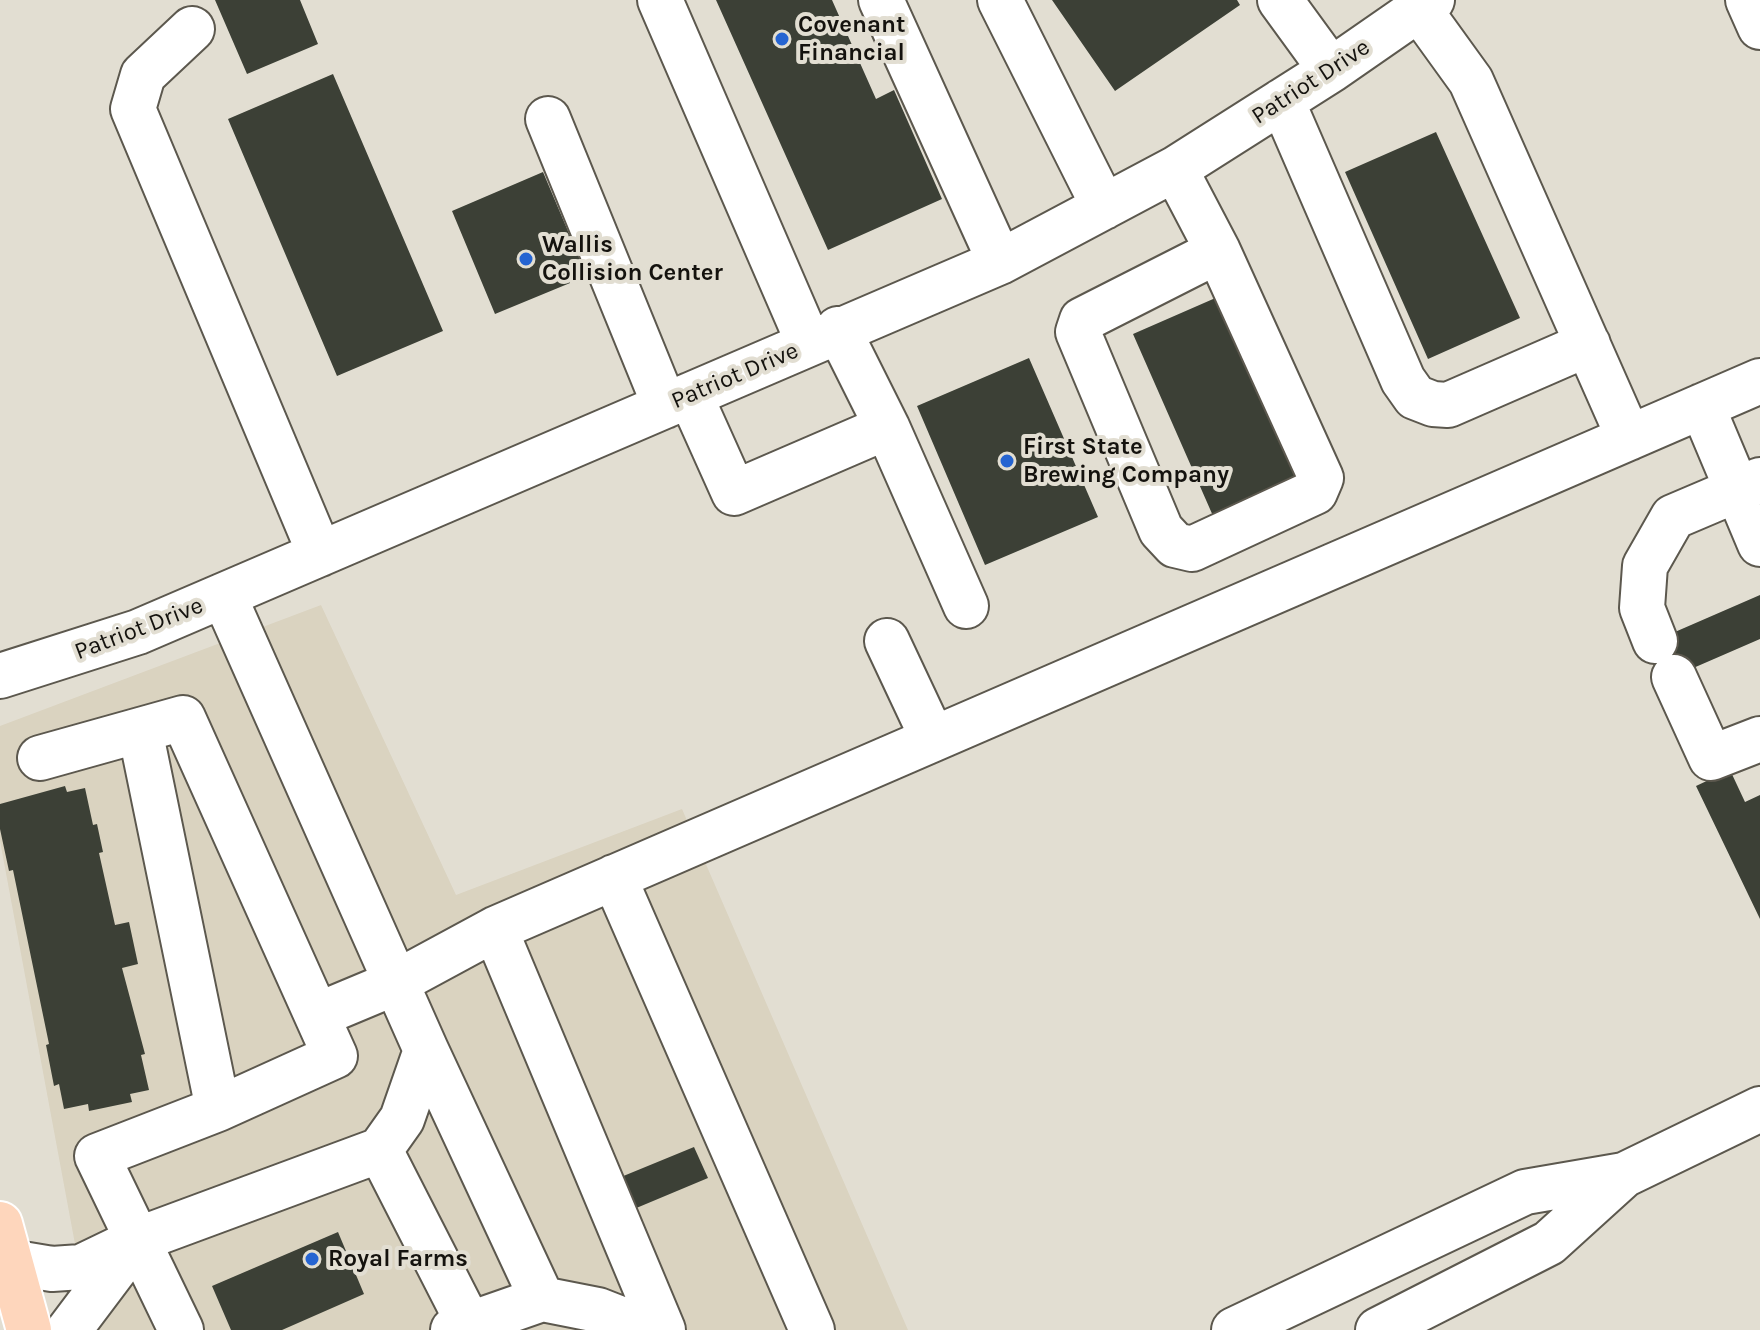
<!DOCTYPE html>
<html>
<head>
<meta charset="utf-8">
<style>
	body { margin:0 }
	canvas { display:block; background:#e2ded2 }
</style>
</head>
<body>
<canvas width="1760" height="1330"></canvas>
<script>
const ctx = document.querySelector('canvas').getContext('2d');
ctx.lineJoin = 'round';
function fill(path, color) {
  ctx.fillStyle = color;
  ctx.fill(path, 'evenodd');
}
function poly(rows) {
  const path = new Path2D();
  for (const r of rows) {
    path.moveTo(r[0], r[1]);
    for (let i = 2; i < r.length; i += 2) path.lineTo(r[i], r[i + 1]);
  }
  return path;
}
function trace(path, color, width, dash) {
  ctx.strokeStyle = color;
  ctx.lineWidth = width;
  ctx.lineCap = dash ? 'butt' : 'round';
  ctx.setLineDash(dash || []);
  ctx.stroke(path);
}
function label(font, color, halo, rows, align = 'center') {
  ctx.font = font + ' Karla,sans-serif';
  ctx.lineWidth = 8;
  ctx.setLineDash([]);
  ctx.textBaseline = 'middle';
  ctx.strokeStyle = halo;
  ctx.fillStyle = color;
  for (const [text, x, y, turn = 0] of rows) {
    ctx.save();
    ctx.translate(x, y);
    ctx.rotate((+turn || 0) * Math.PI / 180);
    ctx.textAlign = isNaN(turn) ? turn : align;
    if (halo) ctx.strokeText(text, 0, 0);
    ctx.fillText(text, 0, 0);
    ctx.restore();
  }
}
fill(poly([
	[321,605,456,895,682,809,908,1330,91,1330,0,841,0,726]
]), '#dad3c0');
fill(poly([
	[215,0,300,0,318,44,247,74],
	[716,0,832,0,876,99,894,90,942,199,828,250],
	[1052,0,1237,0,1240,5,1115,91],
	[333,74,443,331,337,376,228,119],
	[1436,132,1520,318,1428,359,1345,172],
	[543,172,587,276,495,314,452,211],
	[1220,296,1304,488,1217,525,1133,334],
	[1029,358,1098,517,985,565,917,406],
	[1760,595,1760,639,1661,682,1645,645],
	[1730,770,1745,802,1760,795,1760,919,1696,786],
	[65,786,67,792,85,788,93,825,97,824,103,852,99,853,115,925,129,922,138,964,122,968,145,1054,141,1055,149,1090,130,1094,132,1102,89,1111,88,1104,64,1109,59,1084,54,1086,46,1045,49,1044,13,870,9,871,0,829,0,804],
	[694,1147,708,1178,634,1209,621,1177],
	[338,1232,364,1294,282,1330,231,1330,212,1286]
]), '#3c4036');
const minor = poly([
	[660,0,809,344],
	[881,0,1000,262],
	[1000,0,1104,207],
	[1280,0,1331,70],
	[1748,0,1760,27],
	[1419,9,1471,81,1629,438],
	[192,29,143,75,133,109,320,554],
	[1282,101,1403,380,1415,397,1433,404,1448,405,1588,344],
	[548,119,665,406],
	[1175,169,1218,251,1321,478,1315,492,1192,549,1175,545,1161,530,1078,332,1082,320,1218,251],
	[838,329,887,427,966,606],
	[690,395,734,493,887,427],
	[1702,406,1760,544],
	[224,596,426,1050,542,1299],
	[887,641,933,739],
	[1655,641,1642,608,1645,566,1673,517,1760,480],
	[0,676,138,632,1000,262,1175,169,1331,70,1432,0],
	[1674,677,1711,758,1760,739],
	[140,730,218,1109],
	[40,758,183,718,335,1056,218,1109,97,1156,181,1330],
	[614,877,812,1330],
	[495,929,663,1330],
	[318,1015,397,982,495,929,1760,381],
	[380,1150,472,1330],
	[10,1262,52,1269,81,1267,137,1240,380,1150,402,1119,426,1050],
	[69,1330,130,1249],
	[453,1330,542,1299,598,1310,649,1330],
	[1234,1330,1525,1192,1624,1175],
	[1378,1330,1549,1243,1624,1175,1760,1109]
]);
const major = poly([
	[0,1224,29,1330]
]);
trace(minor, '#5c584e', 48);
trace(major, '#fff', 48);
trace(minor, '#fff', 44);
trace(major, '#fed6bc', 44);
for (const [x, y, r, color] of [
	[782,39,8,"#2564d1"],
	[526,259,8,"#2564d1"],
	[1007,461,8,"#2564d1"],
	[312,1259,8,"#2564d1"]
]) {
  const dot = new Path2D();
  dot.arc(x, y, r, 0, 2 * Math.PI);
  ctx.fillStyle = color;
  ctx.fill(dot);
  trace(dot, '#e2ded2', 3);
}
label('bold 24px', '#14120e', '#e2ded2', [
	["Covenant",798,25],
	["Financial",798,53],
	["Wallis",542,245],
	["Collision Center",542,273],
	["First State",1023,447],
	["Brewing Company",1023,475],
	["Royal Farms",328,1259]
], 'left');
label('24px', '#14120e', '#e2ded2', [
	["Patriot Drive",1311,82,-33],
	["Patriot Drive",735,376,-23],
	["Patriot Drive",139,629,-21]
]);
</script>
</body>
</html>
